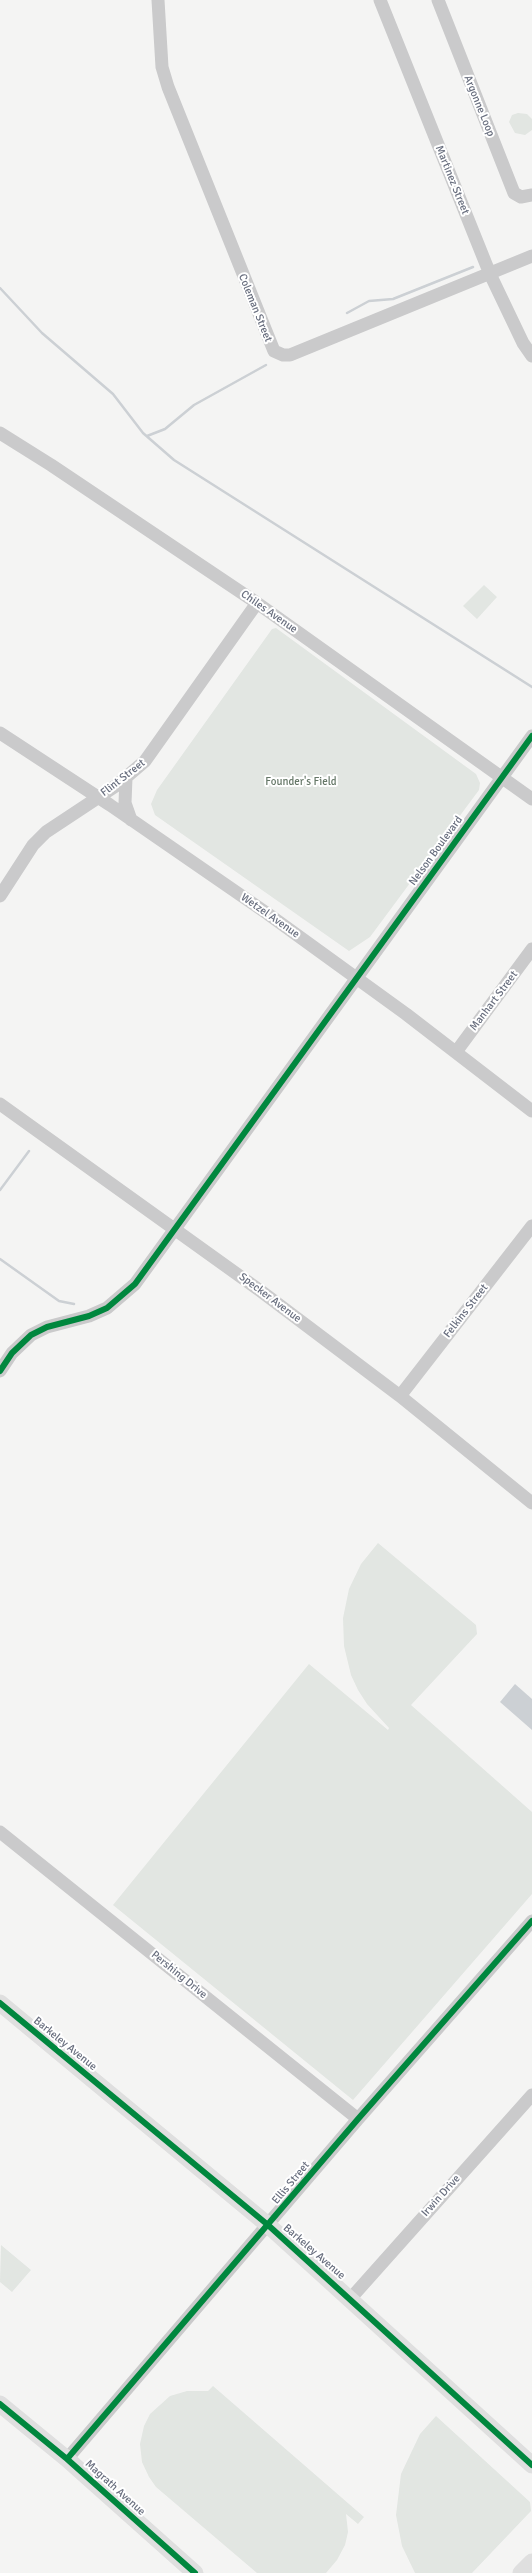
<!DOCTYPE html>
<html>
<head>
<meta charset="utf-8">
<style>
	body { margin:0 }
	canvas { display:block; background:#f4f4f3 }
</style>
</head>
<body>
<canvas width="532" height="2573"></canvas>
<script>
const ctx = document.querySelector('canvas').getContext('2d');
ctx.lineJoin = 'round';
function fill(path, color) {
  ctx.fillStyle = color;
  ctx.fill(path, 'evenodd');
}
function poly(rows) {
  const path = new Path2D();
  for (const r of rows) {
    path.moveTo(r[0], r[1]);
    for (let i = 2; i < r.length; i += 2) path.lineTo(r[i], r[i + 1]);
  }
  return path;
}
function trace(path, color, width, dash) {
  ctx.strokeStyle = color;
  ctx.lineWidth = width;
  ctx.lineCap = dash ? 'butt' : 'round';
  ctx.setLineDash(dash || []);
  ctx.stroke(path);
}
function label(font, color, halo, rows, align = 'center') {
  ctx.font = font + ' Signika,sans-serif';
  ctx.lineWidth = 4;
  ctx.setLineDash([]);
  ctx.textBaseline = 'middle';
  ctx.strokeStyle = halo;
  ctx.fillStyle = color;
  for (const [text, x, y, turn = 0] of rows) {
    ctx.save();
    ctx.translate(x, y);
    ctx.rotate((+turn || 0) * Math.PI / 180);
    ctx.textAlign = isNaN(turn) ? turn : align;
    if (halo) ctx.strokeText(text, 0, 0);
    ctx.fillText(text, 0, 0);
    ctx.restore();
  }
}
fill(poly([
	[518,113,527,114,532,119,532,130,525,135,515,133,509,122,512,115],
	[484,585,497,597,477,619,463,606],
	[276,628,476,774,480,783,479,790,370,937,349,951,155,815,151,804,157,790,272,629],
	[378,1543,476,1625,477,1634,411,1705,532,1812,532,1894,353,2100,113,1905,309,1664,388,1730,389,1728,367,1704,358,1690,351,1675,344,1646,343,1618,349,1589,361,1564],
	[1,2245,31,2270,12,2292,0,2282],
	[213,2386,364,2517,358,2524,346,2514,348,2532,345,2545,337,2560,326,2573,257,2573,156,2487,149,2477,142,2462,140,2444,144,2426,150,2414,170,2396,187,2391,208,2391],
	[436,2416,530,2502,531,2511,472,2573,415,2573,402,2546,396,2515,401,2474,420,2434]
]), '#e2e6e2');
fill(poly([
	[515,1684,532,1699,532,1730,500,1702]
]), '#ccd0d4');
trace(poly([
	[0,288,42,333,113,394,143,433,174,460,532,687],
	[347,313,369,301,393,299,473,267],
	[147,436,165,429,194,405,266,365],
	[0,1190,29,1151],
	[0,1259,59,1301,74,1304]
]), '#ccd0d4', 2.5);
trace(poly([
	[158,0,162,67,168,87,274,351,283,355,290,355,532,256],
	[380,0,490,274,523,343,532,356],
	[438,0,514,193,521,197,532,195],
	[0,433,51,465,257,603,532,799],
	[0,733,110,805,268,914,406,1014,532,1111],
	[126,778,125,803,131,820],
	[0,896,33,845,46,832,117,785,145,761,257,603],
	[456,1052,532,949],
	[0,1104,262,1292,400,1396,532,1503],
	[0,1371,12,1353,31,1335,47,1327,89,1316,107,1308,135,1284,532,736],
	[400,1396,532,1226],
	[0,1832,358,2119],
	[351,2298,532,2095],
	[67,2459,358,2119,532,1921]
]), '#cacacb', 13);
trace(poly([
	[0,2003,268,2225,532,2465],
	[0,2404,67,2459,195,2573],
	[521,2573,532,2562]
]), '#dfdfdf', 17);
trace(poly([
	[0,1371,12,1353,31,1335,47,1327,89,1316,107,1308,135,1284,532,736],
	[0,2003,268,2225,532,2465],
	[0,2404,67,2459,195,2573],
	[67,2459,358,2119,532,1921]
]), '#00873e', 6);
label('11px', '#686e7e', '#fff', [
	["Argonne Loop",479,106,68],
	["Martinez Street",452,180,68],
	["Coleman Street",255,308,68],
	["Chiles Avenue",269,612,35],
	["Flint Street",123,778,-38],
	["Nelson Boulevard",436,851,-54],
	["Wetzel Avenue",270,916,35],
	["Manhart Street",494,1001,-53],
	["Specker Avenue",270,1298,37],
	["Felkins Street",466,1311,-52],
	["Pershing Drive",179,1975,39],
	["Barkeley Avenue",65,2044,39],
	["Ellis Street",291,2183,-50],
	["Irwin Drive",441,2196,-48],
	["Barkeley Avenue",314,2252,41],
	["Magrath Avenue",115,2488,42]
]);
label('11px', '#657767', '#fff', [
	["Founder's Field",301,782]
]);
</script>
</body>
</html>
